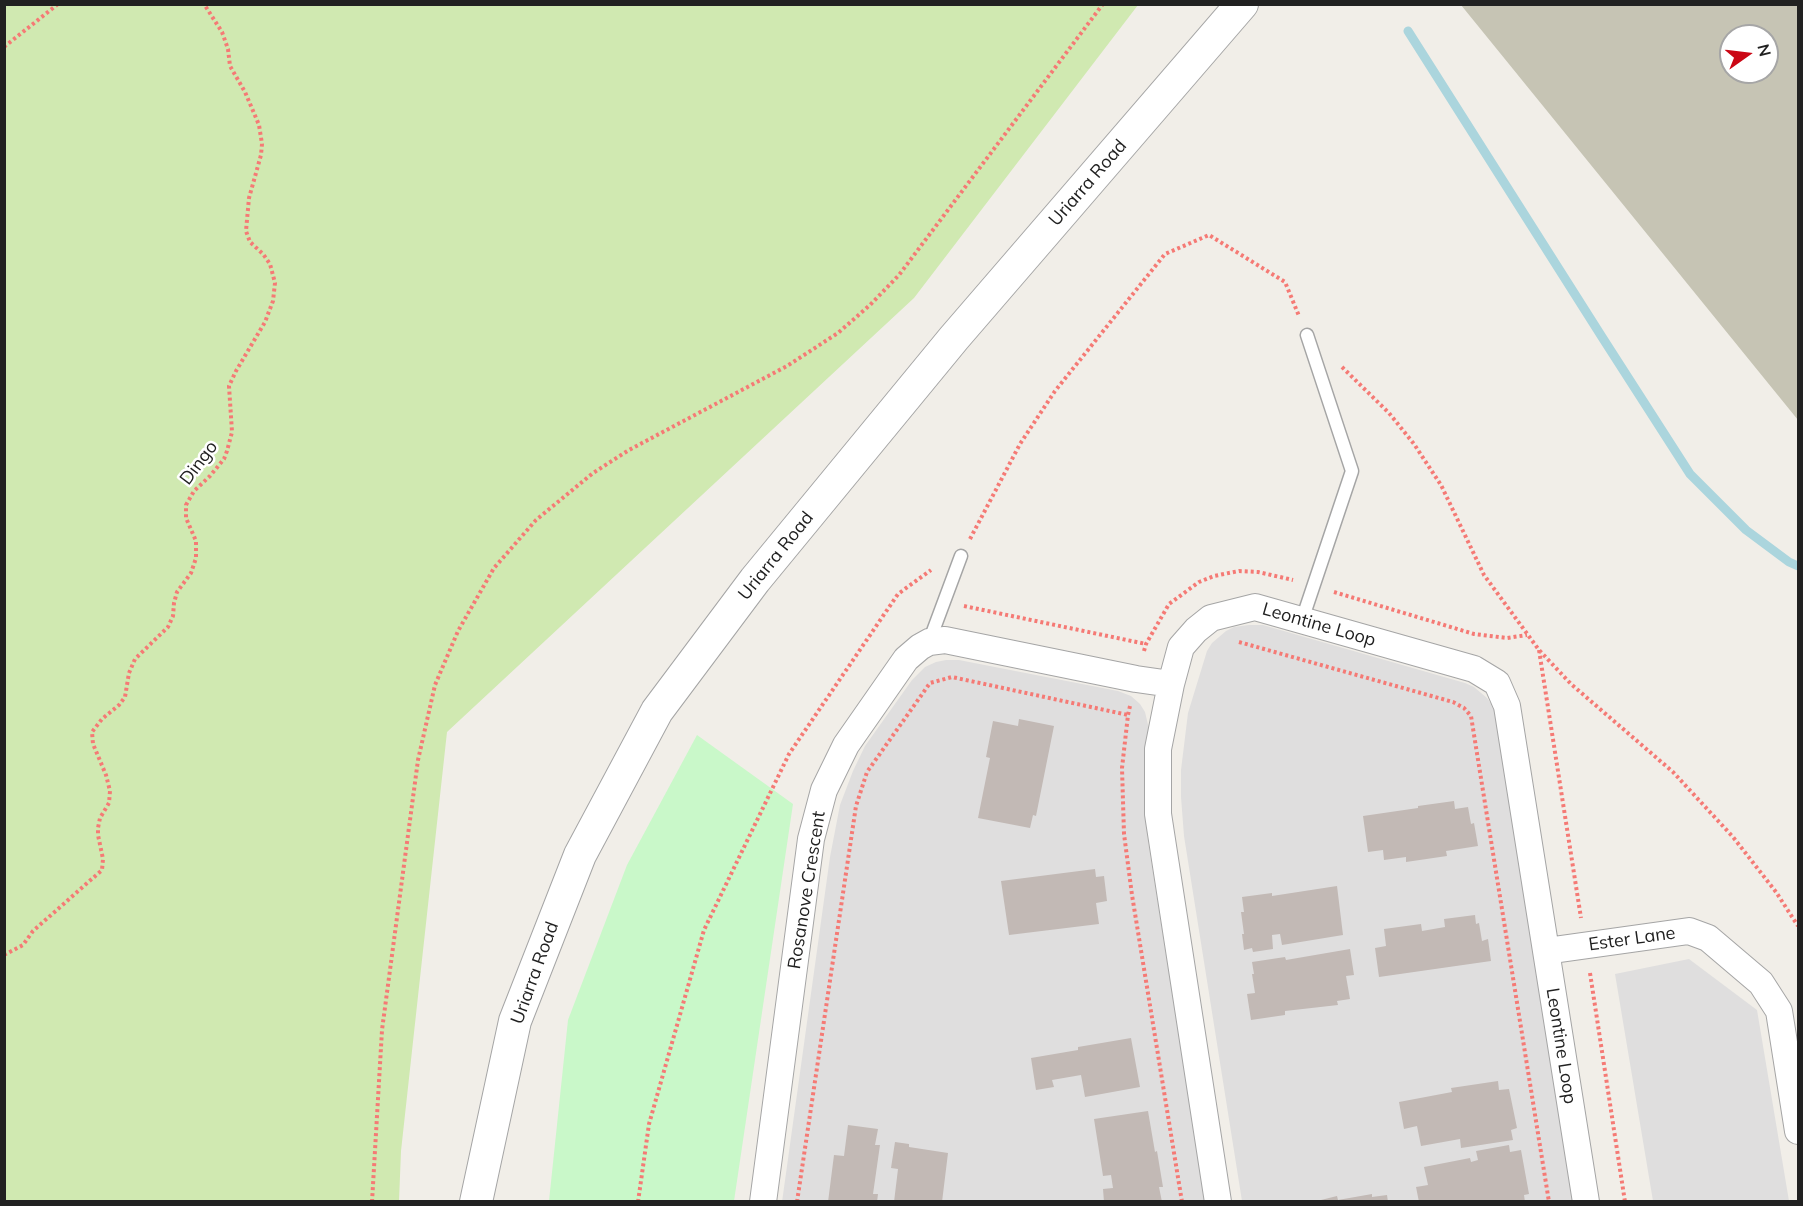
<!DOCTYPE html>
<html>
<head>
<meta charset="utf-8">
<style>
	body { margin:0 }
	#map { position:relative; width:1803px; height:1206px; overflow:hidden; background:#f1eee8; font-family:Mulish,sans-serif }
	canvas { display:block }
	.frame { position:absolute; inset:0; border:6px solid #212121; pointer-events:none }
	.north { position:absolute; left:1719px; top:24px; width:60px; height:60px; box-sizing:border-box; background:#fff; border:2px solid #a6a6a6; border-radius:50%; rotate:76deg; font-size:16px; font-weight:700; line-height:24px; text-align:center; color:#212121 }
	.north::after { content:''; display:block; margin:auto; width:21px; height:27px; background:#cb0715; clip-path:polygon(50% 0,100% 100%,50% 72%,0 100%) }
</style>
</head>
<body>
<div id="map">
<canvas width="1803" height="1206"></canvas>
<div class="frame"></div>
<div class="north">N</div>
</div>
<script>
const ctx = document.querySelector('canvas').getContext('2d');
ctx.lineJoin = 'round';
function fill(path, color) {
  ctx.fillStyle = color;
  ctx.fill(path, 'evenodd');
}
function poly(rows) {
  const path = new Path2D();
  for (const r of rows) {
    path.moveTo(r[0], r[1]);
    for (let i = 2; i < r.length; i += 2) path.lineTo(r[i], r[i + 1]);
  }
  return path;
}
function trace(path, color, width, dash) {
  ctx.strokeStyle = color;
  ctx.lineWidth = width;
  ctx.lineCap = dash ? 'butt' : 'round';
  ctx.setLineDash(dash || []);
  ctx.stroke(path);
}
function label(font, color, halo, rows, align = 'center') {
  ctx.font = font + ' Mulish,sans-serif';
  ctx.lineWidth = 5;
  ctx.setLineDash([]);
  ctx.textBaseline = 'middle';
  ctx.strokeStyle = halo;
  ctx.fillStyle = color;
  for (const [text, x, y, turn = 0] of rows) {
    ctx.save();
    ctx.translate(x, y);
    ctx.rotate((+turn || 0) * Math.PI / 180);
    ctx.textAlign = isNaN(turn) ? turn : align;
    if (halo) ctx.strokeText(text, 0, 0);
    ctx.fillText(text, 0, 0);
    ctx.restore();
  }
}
fill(poly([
	[1249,625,1263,625,1465,683,1474,687,1487,698,1493,706,1495,712,1574,1201,1242,1201,1184,836,1181,797,1181,770,1188,713,1207,651,1212,643,1226,631,1234,627],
	[946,660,959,660,1118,691,1131,696,1140,704,1145,712,1149,729,1145,792,1148,841,1205,1201,782,1202,830,857,840,805,853,771,865,746,912,680,925,667,936,662],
	[1689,959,1757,1010,1789,1201,1653,1201,1615,974]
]), '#dfdede');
fill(poly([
	[1461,5,1798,5,1798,420],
	[1731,36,1767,36,1767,72,1731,72]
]), '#c6c4b4');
fill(poly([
	[5,4,1138,5,914,298,447,732,401,1151,399,1201,5,1201]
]), '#d0e9b1');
fill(poly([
	[697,735,793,804,734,1201,549,1201,568,1020,627,865]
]), '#c9f8c9');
trace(poly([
	[1408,31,1602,337,1690,474,1746,530,1789,562,1798,566]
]), '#abd5dd', 9);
fill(poly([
	[1019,719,1054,726,1036,816,1033,815,1030,828,978,818,990,758,986,757,993,721,1018,726],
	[1454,801,1455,809,1468,807,1471,824,1474,823,1478,846,1446,851,1447,856,1406,862,1406,857,1384,860,1383,850,1368,852,1363,816,1418,808,1418,806],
	[1095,869,1096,877,1104,876,1107,901,1096,903,1099,924,1009,935,1001,881],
	[1337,886,1343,935,1282,945,1280,934,1272,935,1273,949,1253,952,1252,948,1244,950,1242,934,1244,934,1241,912,1244,912,1242,897,1272,893,1272,896],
	[1475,915,1476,924,1479,923,1482,941,1488,939,1491,961,1379,977,1375,948,1386,946,1384,929,1421,924,1422,931,1445,927,1444,919],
	[1350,949,1354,975,1346,976,1350,999,1337,1001,1338,1005,1285,1011,1285,1015,1251,1020,1247,994,1255,993,1252,974,1254,974,1252,962,1285,957,1286,960],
	[1131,1038,1140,1087,1085,1097,1081,1075,1052,1080,1054,1087,1036,1090,1031,1058,1078,1050,1078,1047],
	[1498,1081,1499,1090,1509,1089,1517,1128,1511,1130,1513,1140,1461,1148,1460,1139,1421,1146,1417,1126,1404,1129,1399,1102,1452,1092,1451,1088],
	[1148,1111,1155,1152,1157,1151,1163,1187,1159,1187,1162,1202,1104,1202,1103,1189,1113,1188,1111,1175,1103,1176,1094,1119],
	[848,1125,878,1129,875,1145,880,1145,873,1194,878,1194,877,1202,828,1202,834,1155,844,1156],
	[895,1142,909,1144,909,1147,948,1153,942,1202,894,1202,898,1169,891,1168],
	[1509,1145,1510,1152,1521,1150,1529,1194,1524,1195,1525,1202,1419,1202,1416,1187,1428,1185,1424,1167,1470,1158,1471,1162,1478,1160,1476,1151],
	[1372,1194,1372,1197,1387,1195,1388,1202,1313,1202,1337,1196,1338,1200]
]), '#c2b9b5');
const service = poly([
	[1302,620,1352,471,1307,335],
	[929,642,961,556]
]);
const minor = poly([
	[1546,951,1689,931,1708,938,1761,983,1779,1011,1798,1131],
	[763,1202,811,839,824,790,846,745,906,659,920,647,929,642,945,640,1136,679,1171,684],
	[1218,1202,1158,814,1158,749,1171,684,1181,647,1196,630,1211,618,1255,607,1474,669,1497,683,1507,706,1586,1202]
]);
const tertiary = poly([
	[476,1202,515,1021,580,855,657,711,755,580,954,338,1242,4]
]);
trace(service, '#a5a5a5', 15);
trace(minor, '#a5a5a5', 28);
trace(tertiary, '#a5a5a5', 34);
trace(poly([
	[4,47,58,4],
	[1342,367,1389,413,1414,444,1441,485,1484,575,1539,650,1571,684,1673,772,1733,837,1776,892,1798,926],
	[970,539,1020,444,1055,391,1165,254,1209,235,1285,282,1299,316],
	[1334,592,1474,634,1507,638,1527,635],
	[964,606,1146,644],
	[1239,642,1453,702,1464,708,1471,716,1549,1202],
	[1539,650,1581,918],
	[1144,651,1146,644,1169,604,1199,582,1214,576,1239,571,1258,572,1293,580],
	[1130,706,1128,715,1122,768,1124,834,1132,895,1182,1202],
	[4,955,23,945,33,931,102,870,103,859,98,835,98,828,100,818,109,803,110,791,106,775,93,744,92,732,102,719,119,705,125,697,129,673,135,659,168,627,173,616,174,603,177,592,191,573,196,558,196,541,186,518,186,505,194,491,210,476,224,459,227,451,232,432,229,386,236,371,265,322,273,301,275,283,270,264,263,254,250,242,246,231,249,198,261,155,262,144,259,125,245,92,230,66,228,49,222,32,204,4],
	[1590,973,1625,1202],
	[372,1202,382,1030,418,760,435,685,458,631,494,568,536,520,593,473,629,450,787,366,838,333,870,305,899,275,1103,4],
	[638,1202,649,1124,704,930,789,754,898,594,931,570],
	[797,1202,856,806,867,772,930,683,952,677,1128,715]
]), '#f57a75', 4, [3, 3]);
trace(service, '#fff', 12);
trace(minor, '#fff', 26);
trace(tertiary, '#fff', 32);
label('18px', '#212121', '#fff', [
	["Uriarra Road",1088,183,-49],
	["Dingo",199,463,-53],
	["Uriarra Road",776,556,-51],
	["Leontine Loop",1319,625,16],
	["Rosanove Crescent",807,890,-81],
	["Ester Lane",1632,939,-8],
	["Uriarra Road",535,973,-70],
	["Leontine Loop",1561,1046,81]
]);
</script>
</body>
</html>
